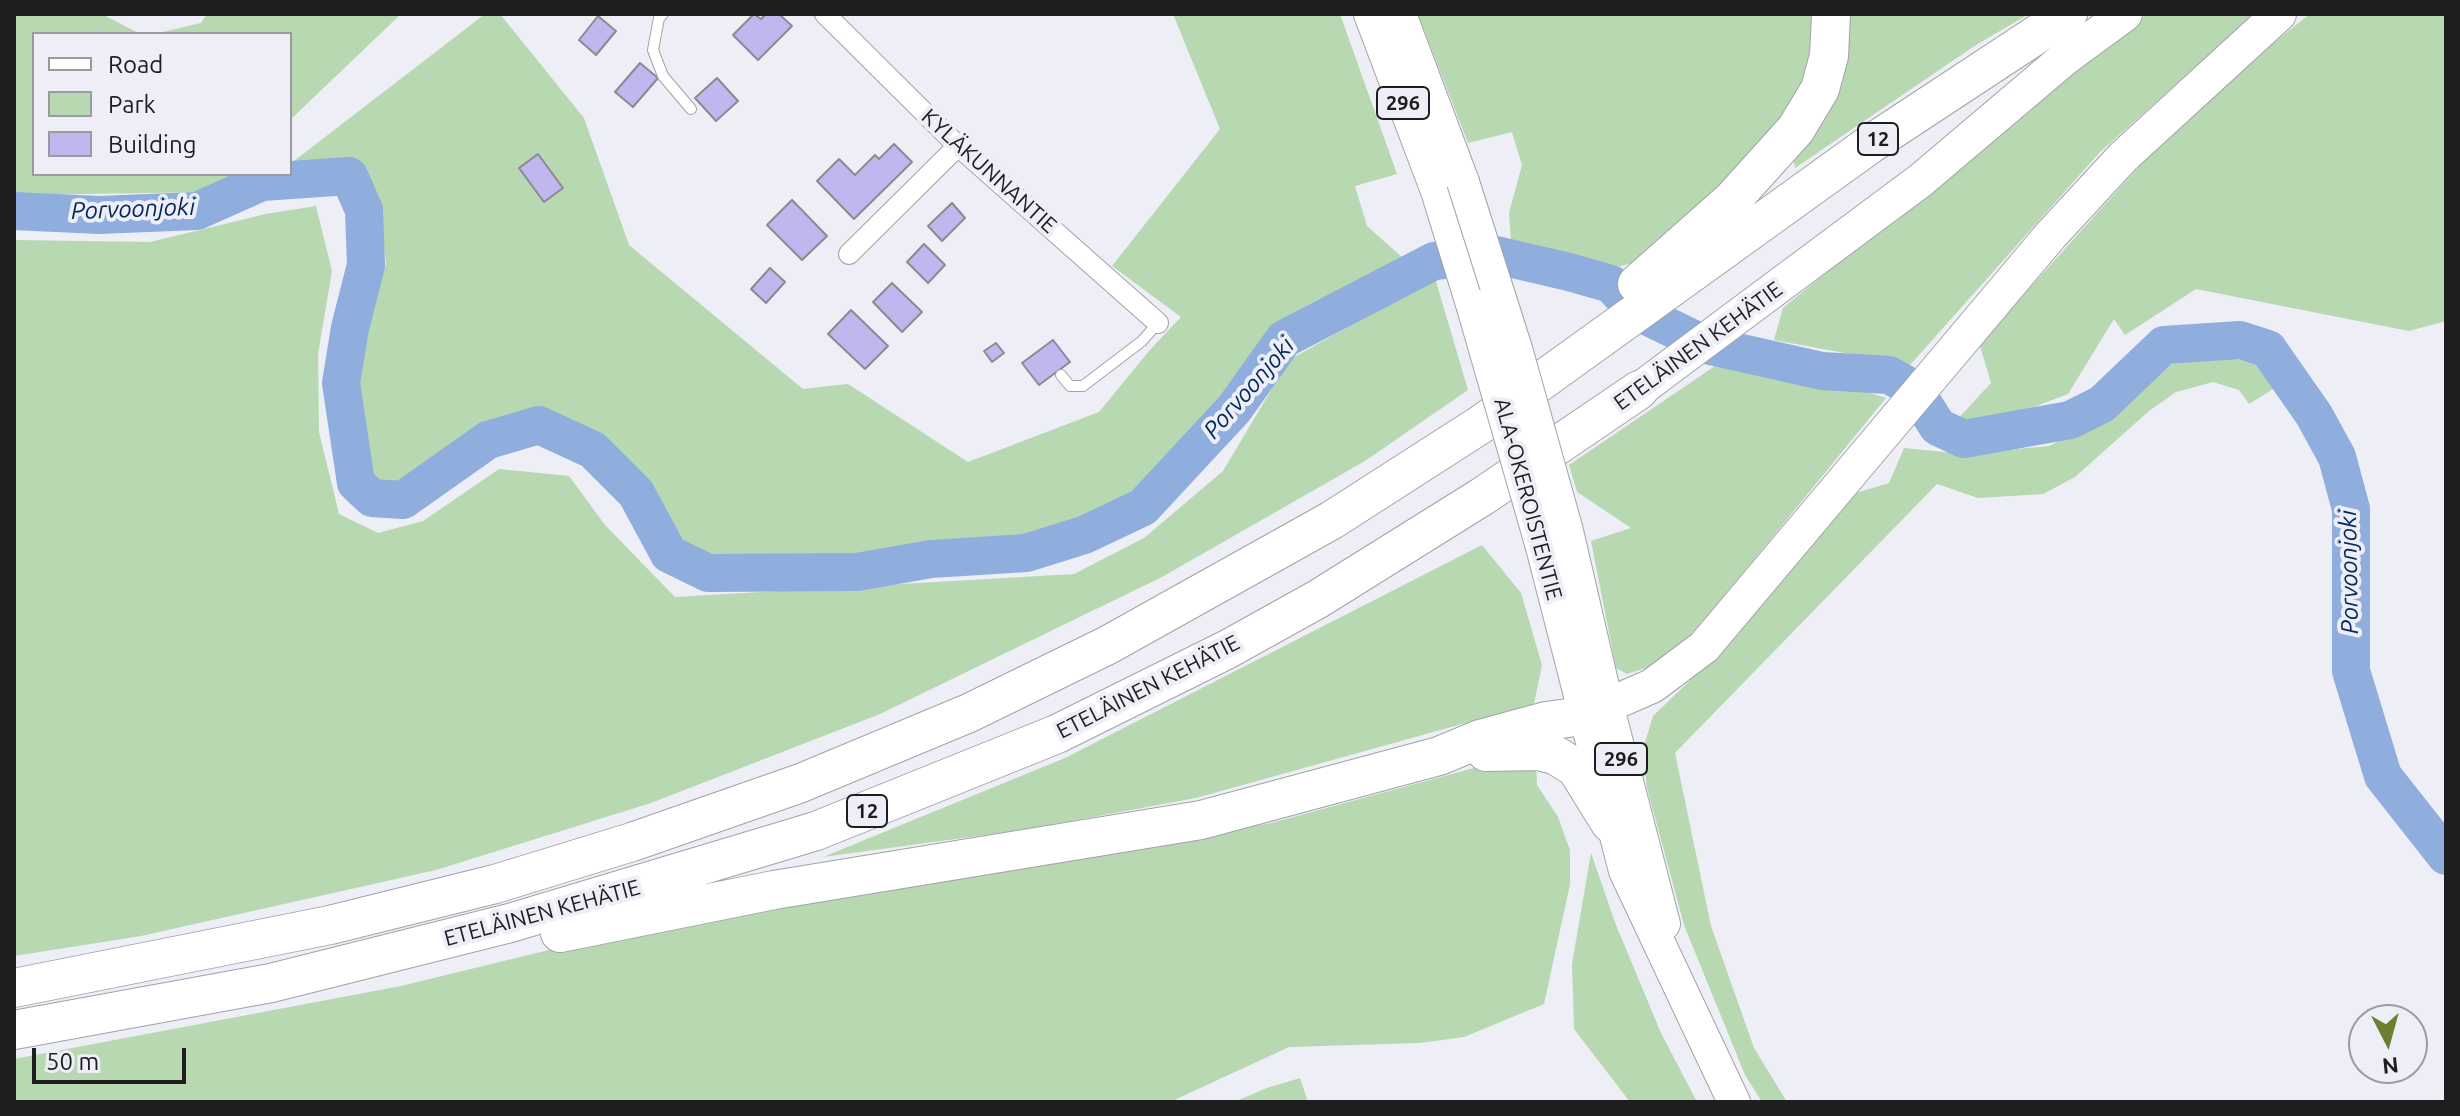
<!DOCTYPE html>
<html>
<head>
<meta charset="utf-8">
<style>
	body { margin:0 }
	#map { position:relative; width:2460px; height:1116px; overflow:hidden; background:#edeef6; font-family:Ubuntu,sans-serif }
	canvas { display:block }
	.frame { position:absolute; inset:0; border:16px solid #1e1e21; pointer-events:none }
	.legend { position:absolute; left:32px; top:32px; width:260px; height:144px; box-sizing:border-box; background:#edeef6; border:2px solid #9a9ba1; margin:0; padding:10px 14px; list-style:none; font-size:24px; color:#1e1e21 }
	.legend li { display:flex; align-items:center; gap:16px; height:40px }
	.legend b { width:40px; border:2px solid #9a9ba1 }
	.north { position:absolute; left:2348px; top:1004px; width:80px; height:80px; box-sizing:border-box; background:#edeef6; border:2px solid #9a9ba1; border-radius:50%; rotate:174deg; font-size:22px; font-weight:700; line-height:32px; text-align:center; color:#1e1e21 }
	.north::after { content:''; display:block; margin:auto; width:28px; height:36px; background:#6c7f2f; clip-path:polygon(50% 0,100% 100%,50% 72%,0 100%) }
	.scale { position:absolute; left:32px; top:1048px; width:154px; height:36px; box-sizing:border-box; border:4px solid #1e1e21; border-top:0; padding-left:10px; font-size:24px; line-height:28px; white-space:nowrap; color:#1e1e21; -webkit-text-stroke:6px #edeef6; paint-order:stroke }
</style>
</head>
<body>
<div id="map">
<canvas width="2460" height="1116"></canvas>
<div class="frame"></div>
<ul class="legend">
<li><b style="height:10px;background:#fff"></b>Road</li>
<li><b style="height:22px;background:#b7d8b1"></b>Park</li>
<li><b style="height:22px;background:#bfb7ed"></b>Building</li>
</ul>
<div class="north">N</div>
<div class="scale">50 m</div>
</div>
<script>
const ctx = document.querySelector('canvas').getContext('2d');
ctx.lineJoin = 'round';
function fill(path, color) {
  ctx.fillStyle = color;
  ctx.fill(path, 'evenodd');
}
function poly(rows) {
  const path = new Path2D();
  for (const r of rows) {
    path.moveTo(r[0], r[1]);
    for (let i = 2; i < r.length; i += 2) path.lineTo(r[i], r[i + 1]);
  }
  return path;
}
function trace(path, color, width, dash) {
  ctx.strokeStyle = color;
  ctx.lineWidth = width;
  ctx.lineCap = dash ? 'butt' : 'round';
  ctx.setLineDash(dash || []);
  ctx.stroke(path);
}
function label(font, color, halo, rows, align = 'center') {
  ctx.font = font + ' Ubuntu,sans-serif';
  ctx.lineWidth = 8;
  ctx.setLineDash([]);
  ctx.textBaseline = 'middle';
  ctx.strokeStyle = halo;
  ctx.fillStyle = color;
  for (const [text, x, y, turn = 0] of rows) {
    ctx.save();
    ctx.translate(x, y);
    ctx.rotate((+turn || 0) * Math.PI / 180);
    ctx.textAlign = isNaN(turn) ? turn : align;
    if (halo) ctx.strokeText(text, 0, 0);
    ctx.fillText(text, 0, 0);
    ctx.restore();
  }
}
fill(poly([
	[14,14,102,14,140,34,34,34,34,174,234,174,215,192,14,195],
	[207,14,401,14,290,120,290,34,154,34,201,23],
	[485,14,500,14,584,118,629,245,803,389,848,384,968,462,1099,412,1149,351,1181,317,1112,266,1220,129,1173,14,1340,14,1397,174,1355,186,1367,226,1403,258,1276,332,1221,404,1126,502,1068,527,1020,540,930,547,857,562,712,559,678,539,646,486,601,444,546,414,479,430,397,489,381,483,372,474,356,376,361,333,386,264,378,198,364,169,343,165,290,173,290,164],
	[1418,14,1816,14,1808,88,1778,130,1637,262,1613,268,1511,241,1509,213,1522,165,1512,132,1468,143],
	[1843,14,2029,14,1976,45,1795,168,1793,156],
	[2147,14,2255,14,2100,152,1910,365,1774,340,1783,308,2095,52],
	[2310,14,2446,14,2446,321,2409,331,2196,289,2125,335,2114,319,2068,394,1981,427,1955,422,1991,383,1980,346,2017,302,2145,160,2258,55],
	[316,206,332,271,318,354,319,432,339,514,378,533,423,521,499,469,569,476,605,525,675,597,1074,574,1144,538,1223,471,1289,360,1435,278,1468,390,1365,461,1162,577,880,714,651,803,436,870,141,936,14,956,14,240,150,242,266,214],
	[2223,355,2269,369,2278,386,2249,404,2239,390,2213,382,2176,392,2149,411,2075,477,2043,494,1978,498,1937,484,1675,753,1711,926,1754,1048,1787,1102,1762,1102,1745,1075,1684,925,1647,788,1643,749,1653,716,1700,671,1856,493,1889,483,1904,448,1965,454,2049,446,2120,412,2174,362],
	[1721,362,1798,384,1858,389,1886,398,1699,627,1655,665,1627,674,1616,668,1591,541,1631,528,1577,492,1569,465],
	[1482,545,1521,593,1542,665,1534,704,1196,798,1022,830,823,857,1065,758],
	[1536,761,1537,785,1558,817,1570,850,1570,884,1544,1004,1464,1037,1420,1043,1289,1047,1170,1102,14,1102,14,1059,401,986,586,941,1271,823,1485,765],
	[1591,853,1616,925,1661,1033,1697,1102,1630,1102,1574,1029,1572,964],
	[1300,1078,1308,1102,1234,1102,1267,1088]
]), '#b7d8b1');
trace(poly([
	[14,211,99,215,197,211,262,182,349,176,364,210,366,265,350,328,341,383,356,483,372,498,403,500,488,440,539,425,593,450,636,493,669,554,708,573,857,572,931,559,1026,553,1084,535,1143,507,1234,409,1284,339,1434,261,1496,255,1569,272,1611,284,1636,311,1706,345,1822,371,1889,375,1914,389,1938,427,1964,439,2070,420,2102,404,2164,345,2240,340,2268,349,2314,415,2337,457,2351,509,2351,671,2383,776,2446,856]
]), '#8faddd', 38);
const building = poly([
	[754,14,761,19,766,14,779,14,792,26,758,60,733,35,754,14],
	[598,16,616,31,596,55,579,40,598,16],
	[640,63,658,78,633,107,615,92,640,63],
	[717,78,738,101,716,121,695,98,717,78],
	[894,144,912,162,854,219,817,181,839,159,855,175,875,155,879,159,894,144],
	[538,154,563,188,544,202,519,168,538,154],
	[792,200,827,236,802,260,767,225,792,200],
	[952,203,965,218,942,241,928,226,952,203],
	[924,244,945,265,928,283,907,262,924,244],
	[770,268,785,282,766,303,751,289,770,268],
	[892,283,922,312,902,332,873,302,892,283],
	[851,310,888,346,865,369,828,334,851,310],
	[1053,340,1070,362,1039,385,1022,363,1053,340],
	[996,343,1004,353,992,362,984,351,996,343]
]);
fill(building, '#bfb7ed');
trace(building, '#8b8a92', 2);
const service = poly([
	[663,14,659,18,653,50,663,76,691,109],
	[1061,375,1070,386,1083,386,1142,341,1158,323]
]);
const minor = poly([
	[825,14,958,146,1158,323],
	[849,254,958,146]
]);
const primary = poly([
	[1370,14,1437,191,1472,304],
	[1400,14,1463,182],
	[1567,531,1608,708,1664,924],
	[1542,547,1625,871,1734,1102]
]);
const trunk = poly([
	[1639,390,1921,180,2065,58,2125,14],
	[1583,716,1652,686,1704,647,2050,236,2123,157,2279,14]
]);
const motorway = poly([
	[1637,284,1732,200,1796,129,1820,89,1829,56,1831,14],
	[1486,752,1538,751,1555,755,1576,768,1610,823],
	[560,933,774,890,1201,820,1439,756,1480,739,1546,721,1583,716],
	[14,988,330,925,495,884,632,842,801,783,969,713,1108,645,1332,520,1483,423,1869,145,2068,14],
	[14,1030,271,983,510,923,816,831,1057,734,1228,649,1318,599,1483,496,1639,390]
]);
trace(service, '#a2a2aa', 12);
trace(minor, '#a2a2aa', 22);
trace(primary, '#a2a2aa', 34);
trace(trunk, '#a2a2aa', 36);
trace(motorway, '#a2a2aa', 40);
trace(service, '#fff', 10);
trace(minor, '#fff', 20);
trace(primary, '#fff', 32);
trace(trunk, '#fff', 34);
trace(motorway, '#fff', 38);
const primaryBridge = poly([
	[1463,182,1517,352,1567,531],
	[1472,304,1542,547]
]);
trace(primaryBridge, '#a2a2aa', 34, []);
trace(primaryBridge, '#fff', 32);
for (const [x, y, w] of [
	[1403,103,52],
	[1878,139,40],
	[1621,759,52],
	[867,811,40]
]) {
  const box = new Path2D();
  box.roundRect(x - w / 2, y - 16, w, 32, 6);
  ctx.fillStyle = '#edeef6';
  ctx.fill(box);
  trace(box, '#1e1e21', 2);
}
label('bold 20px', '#1e1e21', null, [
	["296",1403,103],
	["12",1878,139],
	["296",1621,759],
	["12",867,811]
]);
label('22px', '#1e1e21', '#edeef6', [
	["KYLÄKUNNANTIE",989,171,42],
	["ETELÄINEN KEHÄTIE",1698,346,-36],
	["ALA-OKEROISTENTIE",1528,499,75],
	["ETELÄINEN KEHÄTIE",1148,687,-27],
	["ETELÄINEN KEHÄTIE",542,913,-15]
]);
label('italic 24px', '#03275f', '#edeef6', [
	["Porvoonjoki",133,209,-2],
	["Porvoonjoki",1249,388,-49],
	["Porvoonjoki",2349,572,-91]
]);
</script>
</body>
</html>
